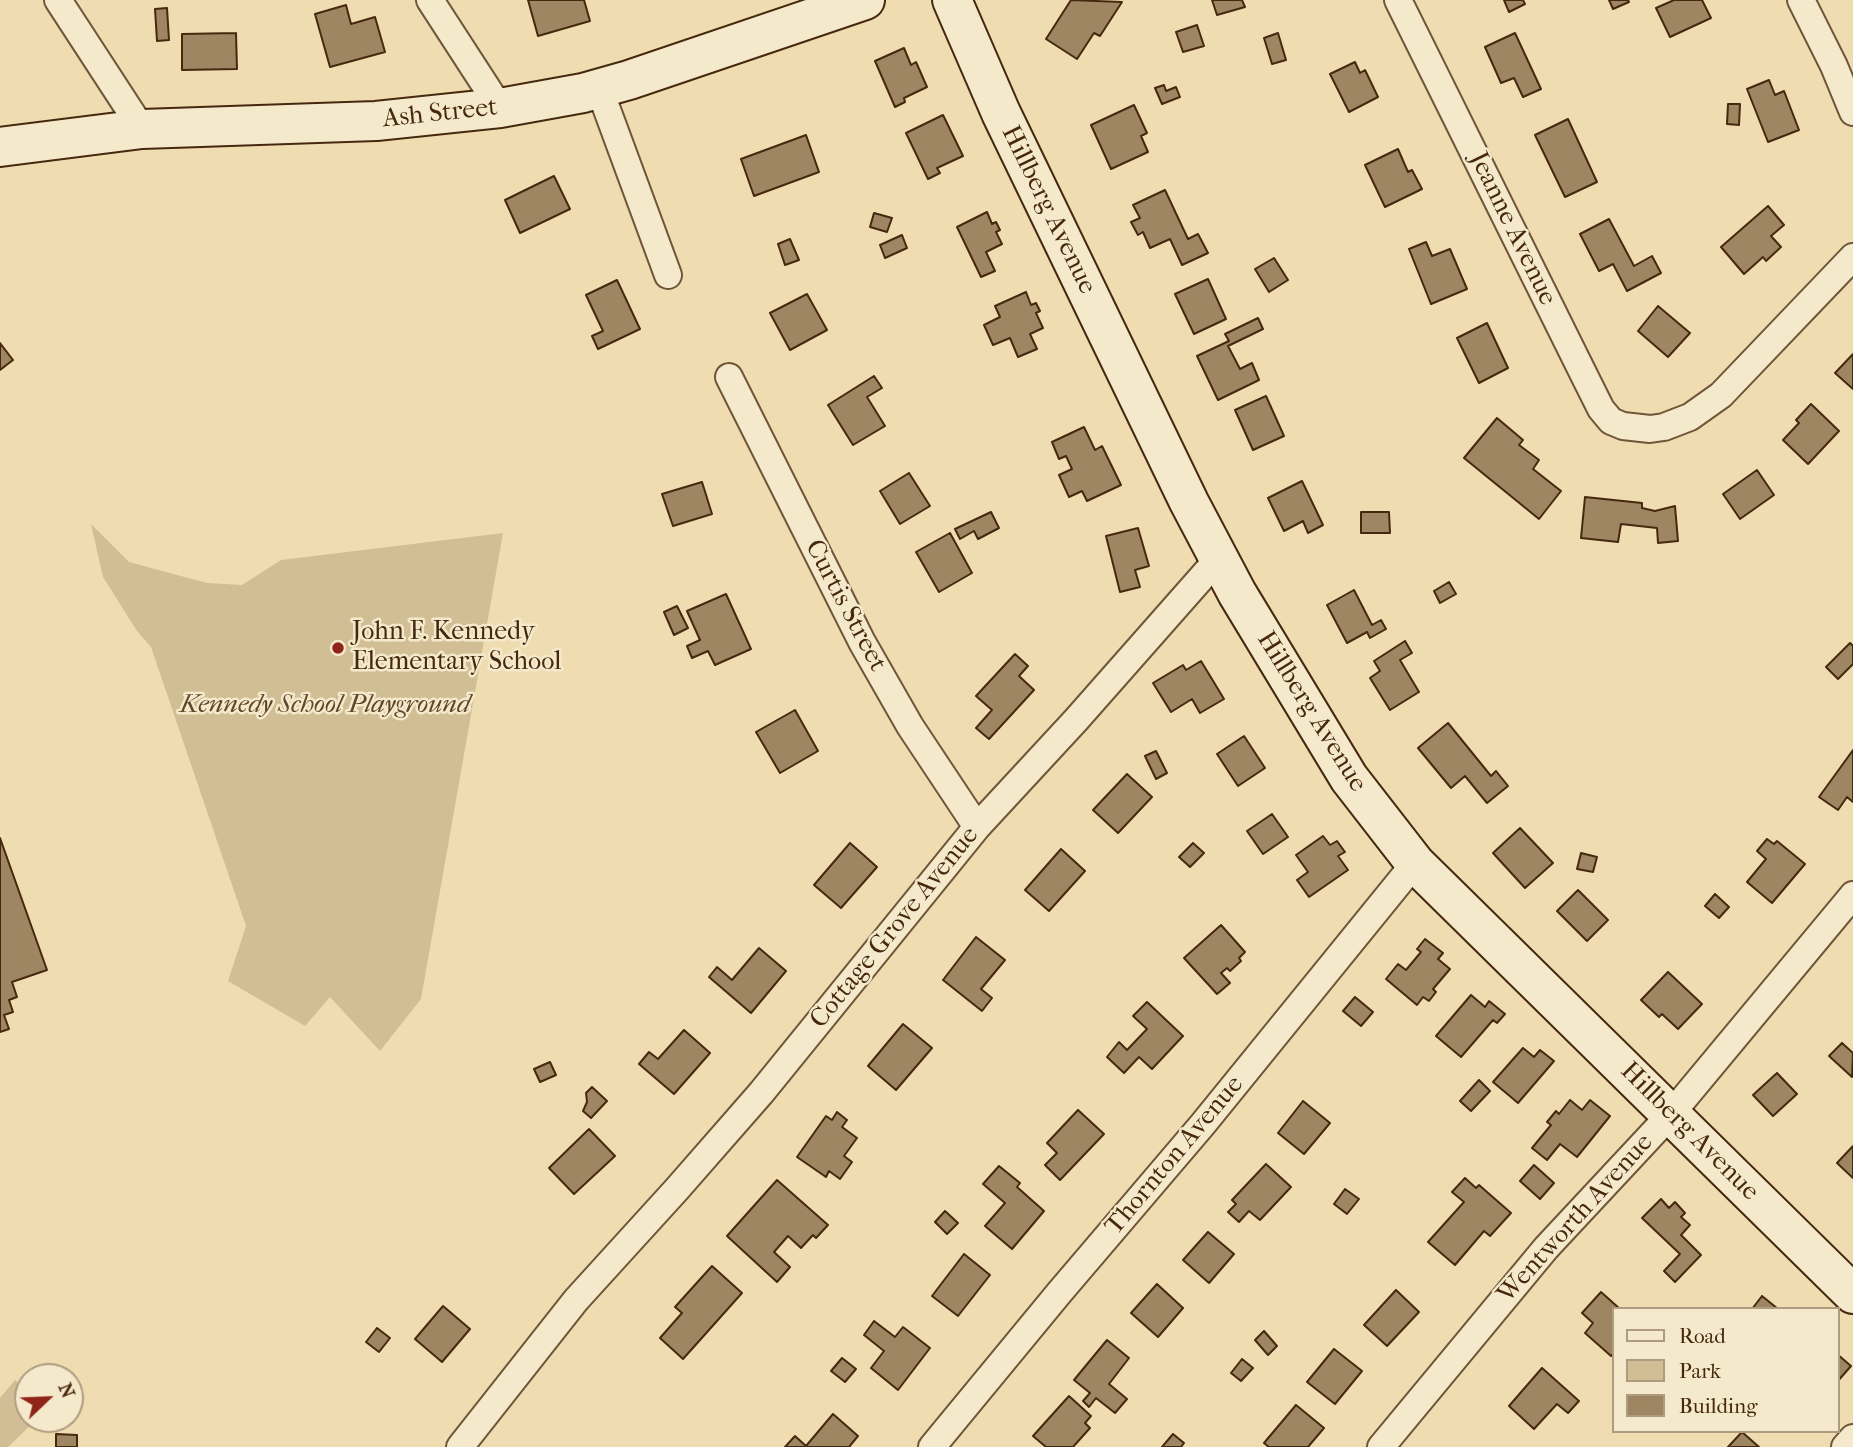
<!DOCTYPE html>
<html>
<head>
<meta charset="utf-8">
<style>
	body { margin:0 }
	#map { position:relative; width:1853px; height:1447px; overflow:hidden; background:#efddb1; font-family:"IM FELL French Canon",serif }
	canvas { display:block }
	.legend { position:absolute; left:1612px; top:1307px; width:228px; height:126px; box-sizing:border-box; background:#f5e9cc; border:2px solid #af9c80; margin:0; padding:9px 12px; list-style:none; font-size:21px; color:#46280f }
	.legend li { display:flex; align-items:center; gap:14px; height:35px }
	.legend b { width:35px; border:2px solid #af9c80 }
	.north { position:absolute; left:14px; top:1363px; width:70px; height:70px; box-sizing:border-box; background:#f5e9cc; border:2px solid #af9c80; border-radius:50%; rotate:67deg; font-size:19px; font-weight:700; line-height:28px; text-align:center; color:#46280f }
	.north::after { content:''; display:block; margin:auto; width:24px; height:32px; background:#8f2418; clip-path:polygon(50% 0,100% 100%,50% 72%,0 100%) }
</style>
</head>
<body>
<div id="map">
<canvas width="1853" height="1447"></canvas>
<ul class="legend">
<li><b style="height:9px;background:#f5e9cc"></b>Road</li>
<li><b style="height:19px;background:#d2be95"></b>Park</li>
<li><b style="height:19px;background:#9e8663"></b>Building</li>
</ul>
<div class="north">N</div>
</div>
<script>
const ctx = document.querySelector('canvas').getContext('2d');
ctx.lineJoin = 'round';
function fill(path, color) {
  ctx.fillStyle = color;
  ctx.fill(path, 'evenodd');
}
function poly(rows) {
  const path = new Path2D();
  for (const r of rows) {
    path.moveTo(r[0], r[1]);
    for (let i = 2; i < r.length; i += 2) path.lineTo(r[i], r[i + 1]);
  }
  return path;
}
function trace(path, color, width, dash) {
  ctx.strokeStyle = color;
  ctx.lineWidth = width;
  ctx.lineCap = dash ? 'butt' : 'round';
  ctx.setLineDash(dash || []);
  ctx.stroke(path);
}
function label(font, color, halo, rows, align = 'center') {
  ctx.font = font + ' "IM FELL French Canon",serif';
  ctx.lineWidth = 5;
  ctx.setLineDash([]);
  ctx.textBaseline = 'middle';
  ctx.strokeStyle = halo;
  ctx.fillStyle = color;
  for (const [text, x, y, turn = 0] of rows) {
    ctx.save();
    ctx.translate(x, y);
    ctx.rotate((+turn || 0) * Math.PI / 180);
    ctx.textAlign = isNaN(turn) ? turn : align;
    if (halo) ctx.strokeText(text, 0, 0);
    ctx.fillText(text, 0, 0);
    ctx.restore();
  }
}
fill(poly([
	[91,524,129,562,207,583,242,585,281,560,503,533,421,999,380,1051,330,997,305,1026,228,981,246,926,151,647,137,631,103,577],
	[15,1380,28,1391,28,1419,37,1419,8,1447,0,1447,0,1398]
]), '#d2be95');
const building = poly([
	[528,0,584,0,590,21,538,36,528,0],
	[1071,0,1122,2,1100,36,1094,33,1077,59,1046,39,1071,0],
	[1212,0,1242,0,1245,7,1217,15,1212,0],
	[1504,0,1523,0,1525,4,1509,12,1504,0],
	[1609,0,1628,0,1629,2,1613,9,1609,0],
	[1674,0,1702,0,1711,18,1670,37,1656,8,1674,0],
	[346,5,351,24,375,17,385,52,330,67,315,14,346,5],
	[167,8,169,40,157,41,155,9,167,8],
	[1197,25,1204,46,1183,52,1176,32,1197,25],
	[236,33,237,69,182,70,182,34,236,33],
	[1278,33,1286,60,1272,64,1264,38,1278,33],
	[1515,33,1541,89,1523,97,1514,78,1501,83,1485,47,1515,33],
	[904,48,911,65,916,62,927,87,904,98,905,102,895,107,875,61,904,48],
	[1355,62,1360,73,1365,70,1378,97,1349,112,1330,74,1355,62],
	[1769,80,1775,95,1784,91,1799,130,1768,142,1747,89,1769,80],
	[1164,85,1166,91,1176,87,1180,97,1162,104,1155,88,1164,85],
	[1728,104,1740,104,1739,125,1727,124,1728,104],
	[1134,105,1147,133,1141,136,1148,152,1111,169,1091,125,1134,105],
	[943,115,963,156,937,168,940,173,928,179,906,133,943,115],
	[1568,119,1597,182,1565,197,1535,135,1568,119],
	[806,135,819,172,754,196,741,159,806,135],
	[1398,149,1408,172,1412,170,1422,189,1385,207,1365,165,1398,149],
	[554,176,570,209,520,233,505,200,554,176],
	[1165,190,1188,239,1198,234,1208,253,1182,265,1170,239,1150,248,1143,232,1138,235,1131,222,1140,218,1133,205,1165,190],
	[1768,206,1784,225,1771,236,1781,247,1766,261,1763,257,1744,274,1721,247,1768,206],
	[987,212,992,224,996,222,1000,230,996,232,1002,244,986,252,995,271,981,277,957,227,987,212],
	[874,213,892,218,887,232,870,227,874,213],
	[1609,219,1634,266,1652,256,1661,273,1627,291,1613,264,1599,271,1580,234,1609,219],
	[902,235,907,248,885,258,880,245,902,235],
	[790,239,799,260,785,265,778,244,790,239],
	[1426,242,1432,256,1450,249,1467,289,1431,304,1409,249,1426,242],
	[1274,258,1288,280,1269,292,1255,269,1274,258],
	[1208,279,1226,319,1194,334,1175,294,1208,279],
	[617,280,640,329,598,349,592,336,603,331,586,295,617,280],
	[1026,292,1031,305,1036,303,1040,311,1036,313,1043,328,1030,334,1037,349,1018,357,1010,338,993,345,984,325,1000,317,995,306,1026,292],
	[807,294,827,330,790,350,770,313,807,294],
	[1658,306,1690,333,1668,357,1638,331,1658,306],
	[1258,318,1263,329,1228,346,1240,369,1252,363,1259,380,1218,400,1197,356,1229,341,1225,334,1258,318],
	[1487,323,1508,368,1479,383,1457,338,1487,323],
	[0,343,13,360,0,370,0,343],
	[1853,354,1853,389,1835,373,1853,354],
	[874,376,882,388,867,397,885,426,853,445,828,405,874,376],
	[1266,396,1284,436,1253,450,1235,410,1266,396],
	[1811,404,1839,431,1808,464,1783,440,1799,423,1796,420,1811,404],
	[1497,418,1523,440,1519,445,1539,460,1533,469,1561,491,1539,519,1464,458,1497,418],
	[1084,427,1095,450,1102,446,1121,485,1087,501,1082,491,1069,497,1059,475,1072,469,1066,456,1059,459,1052,442,1084,427],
	[1757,470,1774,495,1740,519,1723,494,1757,470],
	[909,473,930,506,900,524,880,491,909,473],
	[1302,481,1323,525,1308,533,1303,521,1284,531,1268,498,1302,481],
	[702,482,712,514,673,526,662,494,702,482],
	[1585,497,1642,503,1642,508,1655,511,1675,506,1678,541,1658,543,1657,528,1621,524,1618,542,1581,538,1585,497],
	[991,512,999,528,978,539,974,531,960,539,955,529,991,512],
	[1361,512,1389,512,1390,533,1361,533,1361,512],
	[1138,528,1149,566,1135,570,1140,587,1120,592,1106,536,1138,528],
	[950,533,972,573,939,592,916,552,950,533],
	[1449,582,1456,594,1440,603,1434,591,1449,582],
	[1354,590,1372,625,1381,620,1386,629,1370,638,1367,632,1347,643,1327,605,1354,590],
	[726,594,751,649,715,665,708,651,692,658,687,646,700,640,687,611,726,594],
	[677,606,688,628,674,635,664,612,677,606],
	[1405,641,1412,653,1400,660,1419,692,1390,710,1370,678,1380,671,1374,661,1405,641],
	[1850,643,1853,646,1853,664,1838,679,1826,667,1850,643],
	[1015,654,1028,666,1019,676,1034,690,989,739,976,728,992,710,976,696,1015,654],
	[1201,661,1224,699,1200,713,1192,699,1171,712,1153,683,1183,665,1186,670,1201,661],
	[795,710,818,751,780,773,756,732,795,710],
	[1448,723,1491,776,1496,771,1508,786,1487,803,1465,776,1451,788,1418,748,1448,723],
	[1244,736,1265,768,1238,786,1217,754,1244,736],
	[1853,750,1853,802,1847,797,1838,810,1819,797,1853,750],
	[1156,751,1167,773,1156,779,1145,756,1156,751],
	[1127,774,1152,797,1118,833,1093,810,1127,774],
	[1272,814,1288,837,1263,854,1247,831,1272,814],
	[1520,828,1553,863,1525,888,1493,853,1520,828],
	[1323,836,1330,845,1337,841,1345,852,1338,856,1348,870,1309,897,1297,880,1308,872,1296,855,1323,836],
	[0,838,47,970,12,982,17,997,9,1000,13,1012,4,1015,9,1029,0,1032,0,838],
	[1767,839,1774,844,1777,841,1805,864,1772,903,1747,882,1766,859,1757,851,1767,839],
	[850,843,877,867,841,908,814,885,850,843],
	[1193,843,1204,853,1190,867,1179,857,1193,843],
	[1061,849,1085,871,1049,911,1025,890,1061,849],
	[1581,853,1597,857,1593,872,1577,869,1581,853],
	[1578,890,1608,920,1587,941,1557,911,1578,890],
	[1715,894,1729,907,1719,918,1705,906,1715,894],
	[1221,925,1245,952,1239,958,1241,961,1230,971,1227,968,1221,973,1230,983,1217,994,1184,958,1221,925],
	[976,937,1005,960,981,989,992,998,982,1011,943,980,976,937],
	[1425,939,1443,953,1438,959,1450,969,1433,989,1436,992,1429,1001,1423,997,1417,1005,1386,979,1398,964,1406,970,1421,952,1417,949,1425,939],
	[759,948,786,971,751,1013,709,977,717,967,732,980,759,948],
	[1668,972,1702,1004,1678,1029,1662,1014,1659,1017,1641,1000,1668,972],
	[1471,995,1485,1007,1489,1001,1505,1014,1497,1023,1493,1020,1461,1057,1436,1036,1471,995],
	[1355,997,1373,1012,1361,1026,1343,1011,1355,997],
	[1147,1002,1183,1036,1152,1069,1139,1057,1124,1073,1107,1057,1119,1042,1127,1050,1147,1029,1133,1016,1147,1002],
	[903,1024,932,1048,896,1090,868,1066,903,1024],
	[684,1030,710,1053,674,1094,639,1064,649,1052,658,1059,684,1030],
	[1842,1043,1853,1053,1852,1077,1829,1056,1842,1043],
	[1523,1048,1534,1057,1540,1050,1554,1061,1518,1103,1493,1082,1523,1048],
	[550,1062,556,1075,540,1082,534,1069,550,1062],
	[1777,1073,1797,1094,1773,1116,1753,1095,1777,1073],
	[1479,1080,1490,1091,1471,1111,1460,1101,1479,1080],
	[592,1087,607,1101,591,1118,583,1111,587,1102,586,1093,592,1087],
	[1570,1100,1582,1110,1590,1100,1610,1116,1577,1157,1560,1144,1547,1160,1532,1148,1551,1125,1547,1122,1556,1111,1559,1114,1570,1100],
	[1303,1101,1330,1123,1304,1154,1278,1133,1303,1101],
	[1078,1110,1104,1134,1060,1180,1045,1165,1057,1153,1047,1143,1078,1110],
	[837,1112,847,1120,842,1127,857,1138,844,1156,852,1162,840,1179,829,1171,826,1177,797,1157,826,1116,832,1120,837,1112],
	[589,1129,615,1156,574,1194,549,1168,589,1129],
	[1853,1146,1853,1178,1837,1163,1853,1146],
	[1266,1164,1291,1187,1260,1220,1249,1211,1239,1222,1228,1212,1236,1204,1232,1200,1266,1164],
	[1534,1165,1554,1183,1540,1199,1520,1181,1534,1165],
	[999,1166,1020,1183,1017,1187,1044,1211,1012,1249,985,1226,1005,1203,983,1184,999,1166],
	[1465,1178,1476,1188,1479,1185,1511,1213,1490,1236,1484,1231,1455,1265,1428,1242,1464,1202,1452,1192,1465,1178],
	[777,1180,828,1225,816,1238,813,1235,801,1248,788,1236,774,1252,790,1267,777,1282,727,1236,777,1180],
	[1345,1189,1359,1199,1347,1214,1334,1204,1345,1189],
	[1661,1199,1669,1208,1675,1202,1685,1213,1681,1217,1690,1225,1681,1235,1701,1255,1675,1282,1664,1271,1680,1254,1642,1218,1661,1199],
	[945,1211,958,1223,947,1234,935,1222,945,1211],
	[1208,1232,1234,1254,1209,1283,1183,1260,1208,1232],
	[964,1254,990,1275,958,1316,932,1296,964,1254],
	[712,1266,742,1293,683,1359,660,1338,682,1313,675,1307,712,1266],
	[1157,1284,1183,1308,1158,1337,1131,1313,1157,1284],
	[1396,1290,1419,1312,1387,1346,1364,1325,1396,1290],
	[1601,1292,1620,1309,1613,1309,1613,1354,1611,1356,1585,1333,1593,1323,1582,1313,1601,1292],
	[1762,1296,1778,1309,1752,1309,1762,1296],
	[443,1306,470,1329,442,1362,415,1339,443,1306],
	[874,1321,895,1337,903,1327,930,1348,898,1390,871,1368,884,1351,864,1335,874,1321],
	[377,1328,390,1338,379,1352,366,1342,377,1328],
	[1264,1331,1277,1346,1268,1355,1255,1340,1264,1331],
	[1107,1340,1129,1358,1109,1384,1127,1399,1115,1413,1096,1398,1089,1407,1083,1401,1090,1393,1074,1380,1107,1340],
	[1334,1349,1362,1371,1335,1404,1307,1382,1334,1349],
	[1837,1354,1851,1366,1837,1382,1837,1354],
	[842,1358,856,1369,845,1382,831,1371,842,1358],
	[1242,1359,1253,1368,1241,1381,1231,1373,1242,1359],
	[1542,1368,1579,1401,1568,1413,1557,1404,1534,1429,1509,1406,1542,1368],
	[1069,1396,1091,1416,1085,1423,1090,1428,1073,1447,1046,1447,1033,1436,1069,1396],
	[1296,1405,1324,1428,1308,1447,1269,1447,1264,1443,1296,1405],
	[833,1414,858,1436,849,1447,785,1447,795,1436,806,1446,833,1414],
	[1742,1432,1759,1447,1728,1447,1742,1432],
	[56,1434,77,1435,77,1447,56,1447,56,1434],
	[1173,1434,1184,1443,1181,1447,1162,1447,1173,1434]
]);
fill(building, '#9e8663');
trace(building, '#46280f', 2);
const street = poly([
	[58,0,142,129],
	[430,0,500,108],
	[1398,0,1585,377,1601,409,1611,421,1623,426,1650,429,1664,427,1690,417,1721,395,1853,257],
	[1801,0,1834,66,1853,112],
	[599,88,668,275],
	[729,377,862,642,910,726,977,827],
	[460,1447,576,1300,677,1189,761,1093,977,827,1076,720,1218,559],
	[932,1447,1059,1293,1203,1124,1415,863],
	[1381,1447,1546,1248,1671,1114,1853,895],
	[1845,1447,1853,1438]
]);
const secondary = poly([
	[952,0,1001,113,1189,502,1237,593,1349,778,1415,863,1853,1294],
	[0,147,142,129,376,121,500,108,583,93,629,80,865,0]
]);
trace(street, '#705538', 30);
trace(secondary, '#46280f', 42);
trace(street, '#f5e9cc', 26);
trace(secondary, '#f5e9cc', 38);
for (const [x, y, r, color] of [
	[338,648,7,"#8f2418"]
]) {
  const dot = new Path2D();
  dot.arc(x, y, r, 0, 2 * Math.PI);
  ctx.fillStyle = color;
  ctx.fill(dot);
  trace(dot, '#f5e9cc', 2.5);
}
label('26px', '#46280f', '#f5e9cc', [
	["Ash Street",440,114,-6],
	["Hillberg Avenue",1048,210,64],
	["Jeanne Avenue",1512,229,64],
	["Curtis Street",845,606,62],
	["Hillberg Avenue",1311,712,58],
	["Cottage Grove Avenue",895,928,-51],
	["Hillberg Avenue",1689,1132,45],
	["Thornton Avenue",1175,1156,-50],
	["Wentworth Avenue",1576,1219,-48]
]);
label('26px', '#46280f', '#f5e9cc', [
	["John F. Kennedy",352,633],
	["Elementary School",352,663]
], 'left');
label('italic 26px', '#62462a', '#f5e9cc', [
	["Kennedy School Playground",325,706]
]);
</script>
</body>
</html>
